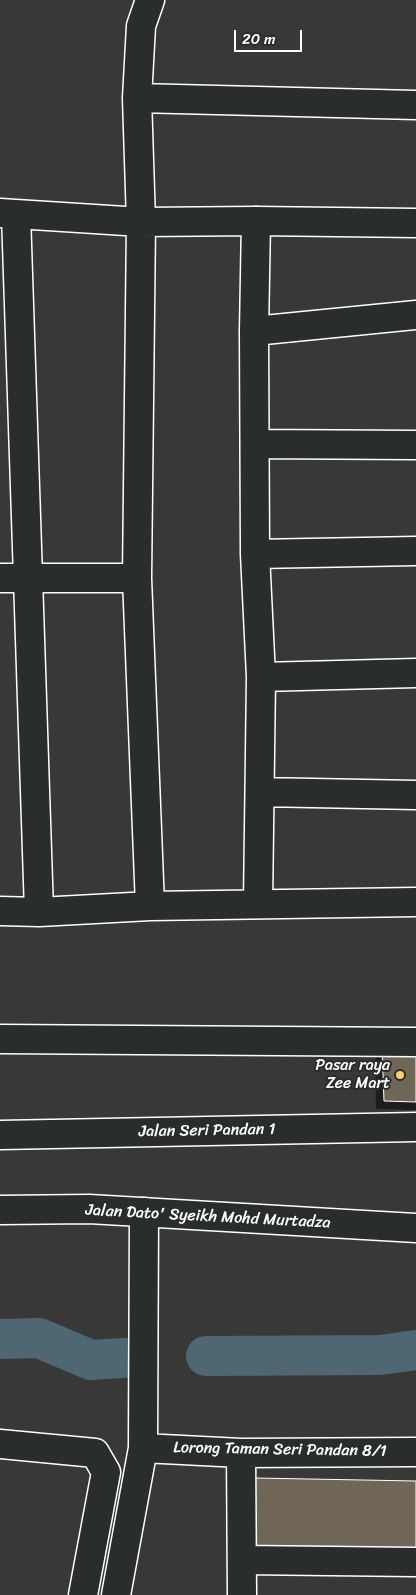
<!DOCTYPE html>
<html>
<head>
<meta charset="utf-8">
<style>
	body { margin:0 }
	#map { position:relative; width:416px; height:1595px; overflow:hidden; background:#383836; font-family:Sriracha,sans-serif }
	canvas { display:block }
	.scale { position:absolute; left:234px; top:30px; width:68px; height:22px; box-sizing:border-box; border:2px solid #fff; border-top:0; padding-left:6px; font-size:15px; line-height:18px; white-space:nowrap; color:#fff; -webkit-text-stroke:4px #2a2d2e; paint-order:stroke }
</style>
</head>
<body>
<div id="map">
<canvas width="416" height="1595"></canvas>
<div class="scale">20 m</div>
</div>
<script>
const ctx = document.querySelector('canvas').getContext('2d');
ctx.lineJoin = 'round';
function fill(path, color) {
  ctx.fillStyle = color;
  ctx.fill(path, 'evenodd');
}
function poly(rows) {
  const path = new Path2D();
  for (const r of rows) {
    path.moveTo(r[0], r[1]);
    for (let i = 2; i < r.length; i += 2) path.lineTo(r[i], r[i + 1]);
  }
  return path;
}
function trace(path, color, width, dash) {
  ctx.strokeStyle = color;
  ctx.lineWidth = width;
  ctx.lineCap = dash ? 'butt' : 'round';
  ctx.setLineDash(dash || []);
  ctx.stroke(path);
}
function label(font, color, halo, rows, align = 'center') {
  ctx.font = font + ' Sriracha,sans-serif';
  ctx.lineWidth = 4;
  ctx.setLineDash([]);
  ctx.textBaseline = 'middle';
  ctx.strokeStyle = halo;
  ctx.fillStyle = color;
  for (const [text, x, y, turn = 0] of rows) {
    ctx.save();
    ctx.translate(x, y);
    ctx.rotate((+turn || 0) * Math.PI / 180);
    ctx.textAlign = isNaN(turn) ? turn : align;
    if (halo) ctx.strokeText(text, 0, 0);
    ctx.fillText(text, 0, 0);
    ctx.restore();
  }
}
fill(poly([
	[383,1050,416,1051,416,1110,376,1109,375,1059]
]), '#0007');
trace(poly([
	[0,1339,39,1338,91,1360,123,1358],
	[206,1356,380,1355,416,1350]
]), '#4e6773', 40);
const building = poly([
	[382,1049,416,1050,416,1102,384,1101,382,1049],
	[255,1478,416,1481,416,1553,254,1553,255,1478]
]);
fill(building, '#6f6657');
trace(building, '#fff', 1);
const minor = poly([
	[137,98,416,105],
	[0,213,141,222,256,221,416,223],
	[16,214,39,912],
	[256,221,254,331,255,554,261,677,416,673],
	[254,331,416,315],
	[255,444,416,445],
	[255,554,416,551],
	[0,578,137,578],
	[260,792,416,795],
	[258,904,261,677],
	[150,906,137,578,141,222,137,98,141,26,150,0],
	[0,911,39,912,150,906,416,902],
	[0,1039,416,1042],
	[0,1135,416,1127],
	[0,1444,95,1453,106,1472,83,1595],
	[143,1448,241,1453,416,1452],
	[241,1453,242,1595],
	[242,1560,416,1562],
	[116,1595,143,1448,144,1212]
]);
const major = poly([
	[0,1210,89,1209,416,1228]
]);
trace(minor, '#fff', 31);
trace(major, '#fff', 31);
trace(minor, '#2a2d2e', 28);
trace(major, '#2a2d2e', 28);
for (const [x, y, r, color] of [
	[400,1075,5,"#ffd166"]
]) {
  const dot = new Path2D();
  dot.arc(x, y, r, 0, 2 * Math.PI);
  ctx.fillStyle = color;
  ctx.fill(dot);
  trace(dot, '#2a2d2e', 2);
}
label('16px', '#fff', '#2a2d2e', [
	["Pasar raya",390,1066],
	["Zee Mart",390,1084]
], 'right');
label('16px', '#fff', '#2a2d2e', [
	["Jalan Seri Pandan 1",207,1131,-1],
	["Jalan Dato' Syeikh Mohd Murtadza",208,1217,3],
	["Lorong Taman Seri Pandan 8/1",280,1450,1]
]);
</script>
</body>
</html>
